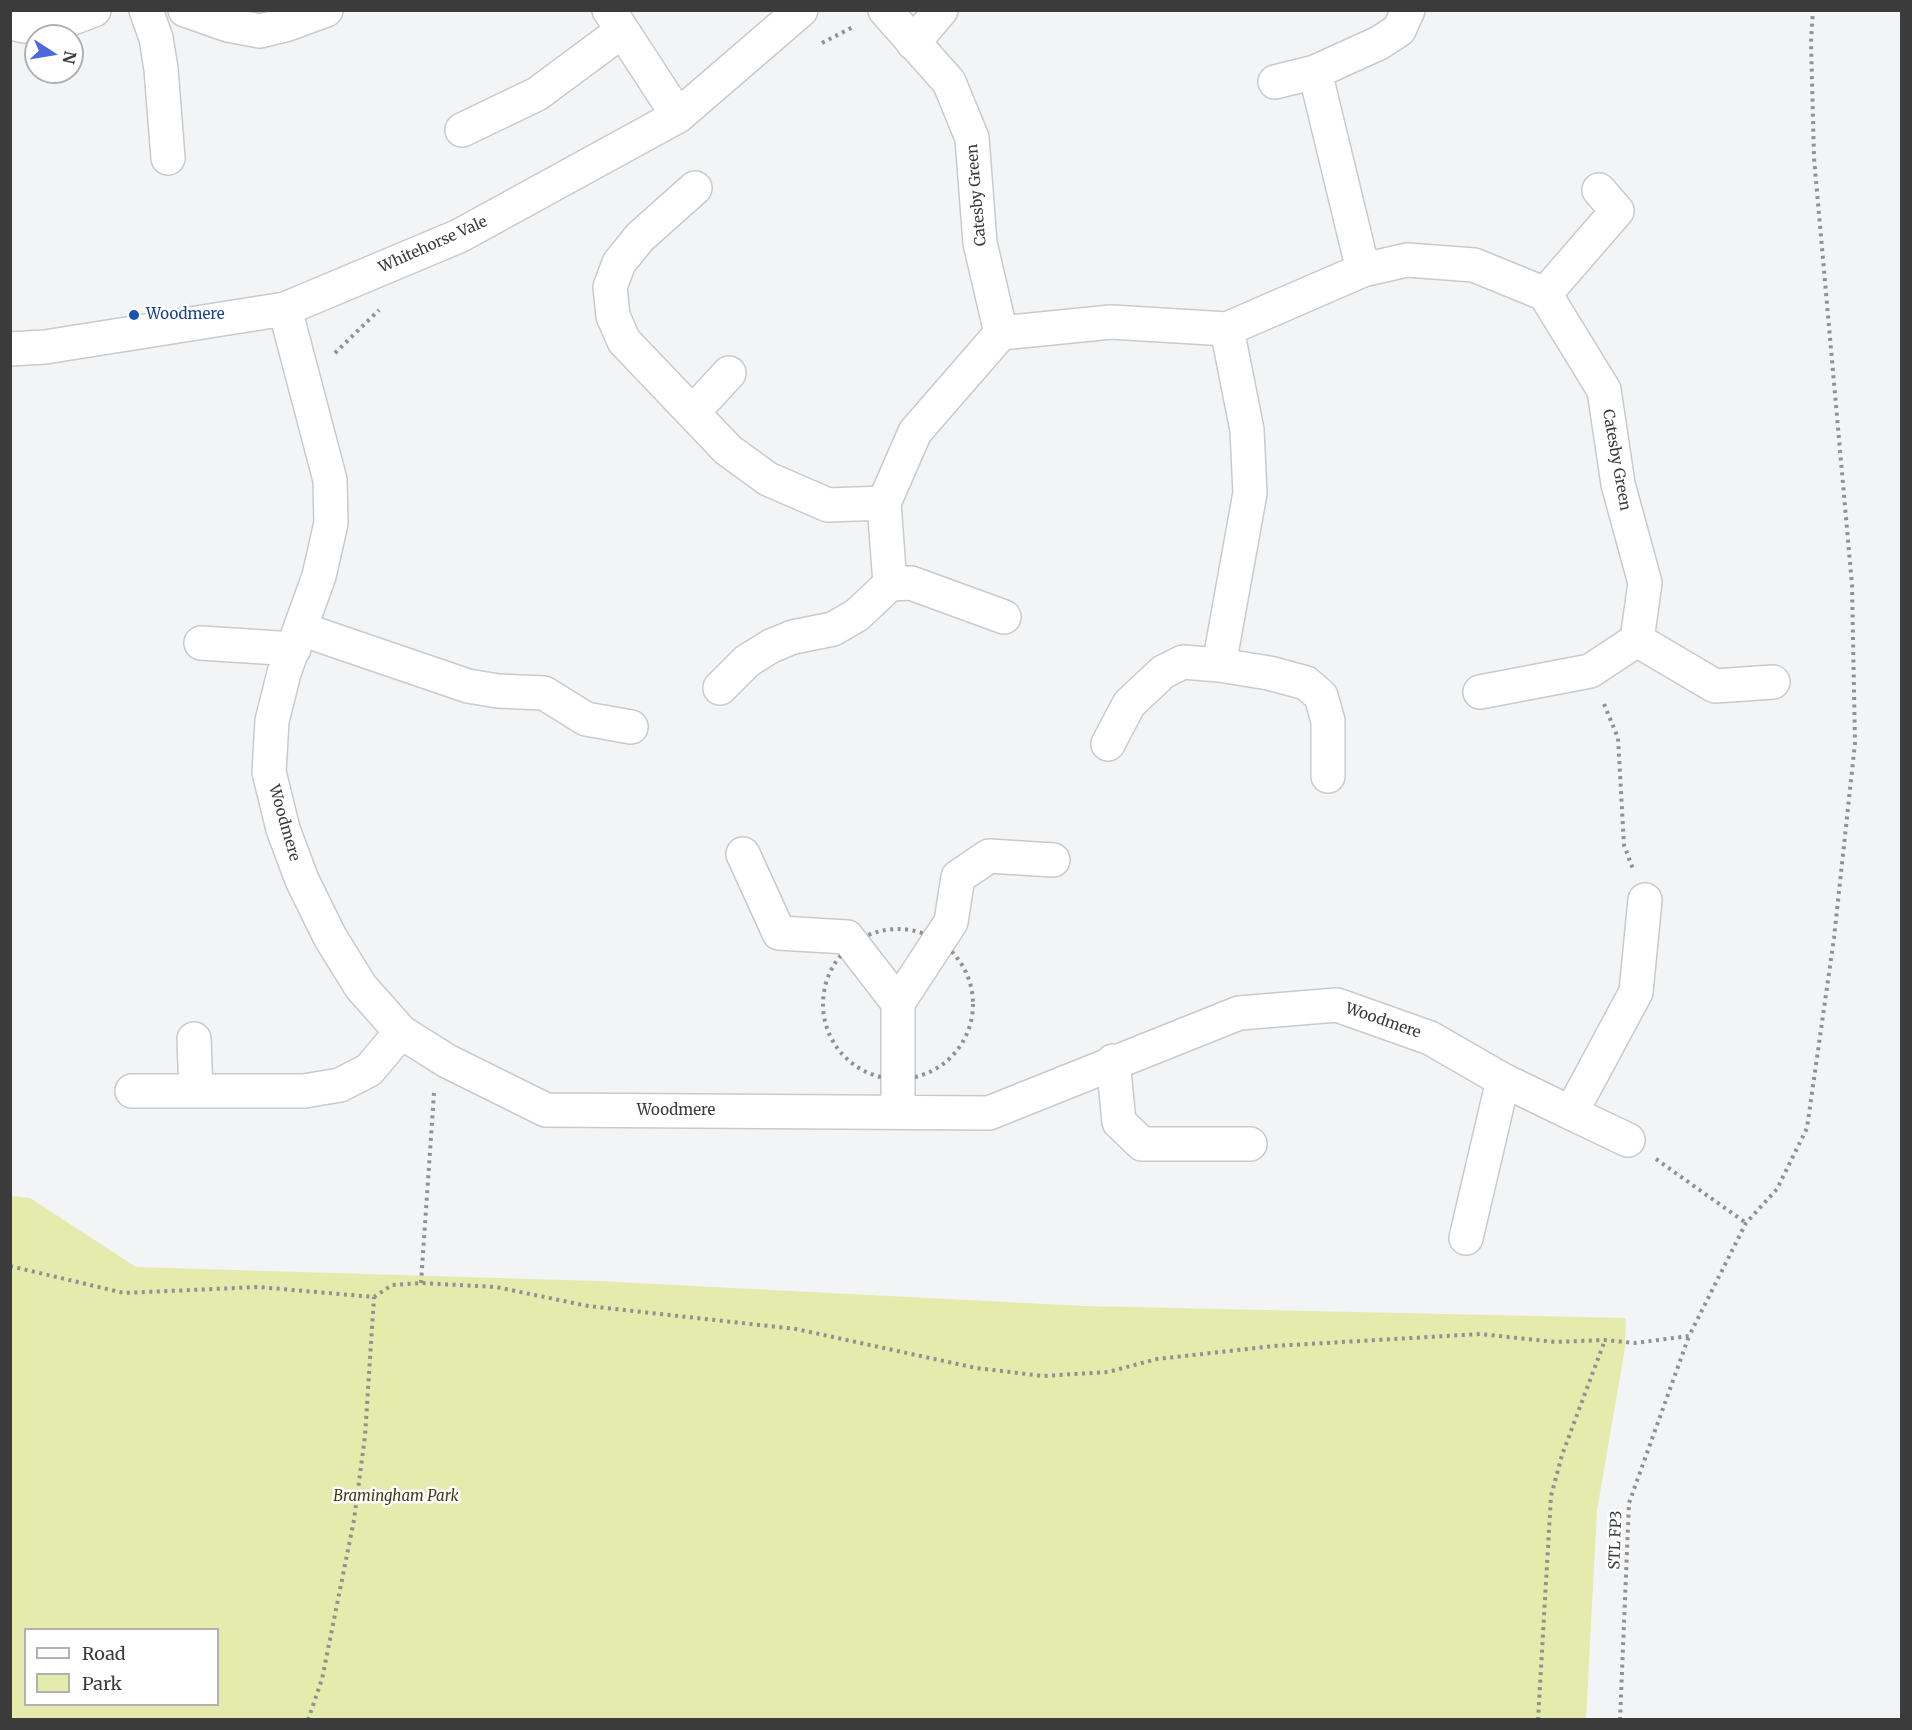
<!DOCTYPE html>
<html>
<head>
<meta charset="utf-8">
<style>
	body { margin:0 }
	#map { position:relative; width:1912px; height:1730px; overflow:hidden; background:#f3f4f5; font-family:Merriweather,serif }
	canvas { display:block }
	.frame { position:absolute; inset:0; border:12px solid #3b3b3b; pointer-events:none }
	.legend { position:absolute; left:24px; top:1628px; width:195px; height:78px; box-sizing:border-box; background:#fff; border:2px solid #b1b1b1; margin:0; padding:8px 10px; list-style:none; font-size:18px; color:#3b3b3b }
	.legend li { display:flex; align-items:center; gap:12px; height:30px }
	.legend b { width:30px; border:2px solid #b1b1b1 }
	.north { position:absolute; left:24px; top:24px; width:60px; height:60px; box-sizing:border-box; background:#fff; border:2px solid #b1b1b1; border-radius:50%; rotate:102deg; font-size:16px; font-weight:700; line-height:24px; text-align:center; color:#3b3b3b }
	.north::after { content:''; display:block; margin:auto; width:21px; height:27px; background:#4b68dc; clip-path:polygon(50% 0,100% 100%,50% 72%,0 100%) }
</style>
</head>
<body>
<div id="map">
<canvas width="1912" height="1730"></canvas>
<div class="frame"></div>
<ul class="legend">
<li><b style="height:8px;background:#fff"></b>Road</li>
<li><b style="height:16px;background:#e5eaad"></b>Park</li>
</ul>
<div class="north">N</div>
</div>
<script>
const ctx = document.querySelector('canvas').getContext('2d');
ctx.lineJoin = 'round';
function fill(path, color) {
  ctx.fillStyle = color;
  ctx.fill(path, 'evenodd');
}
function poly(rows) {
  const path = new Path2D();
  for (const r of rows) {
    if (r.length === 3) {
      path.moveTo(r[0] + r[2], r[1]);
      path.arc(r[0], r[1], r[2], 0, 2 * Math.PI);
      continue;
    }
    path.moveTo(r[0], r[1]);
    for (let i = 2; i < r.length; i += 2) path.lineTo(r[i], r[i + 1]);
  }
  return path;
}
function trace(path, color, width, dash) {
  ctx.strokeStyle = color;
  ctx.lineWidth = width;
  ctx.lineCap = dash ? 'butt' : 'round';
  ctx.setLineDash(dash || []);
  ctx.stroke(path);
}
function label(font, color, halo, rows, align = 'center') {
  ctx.font = font + ' Merriweather,serif';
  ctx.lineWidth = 5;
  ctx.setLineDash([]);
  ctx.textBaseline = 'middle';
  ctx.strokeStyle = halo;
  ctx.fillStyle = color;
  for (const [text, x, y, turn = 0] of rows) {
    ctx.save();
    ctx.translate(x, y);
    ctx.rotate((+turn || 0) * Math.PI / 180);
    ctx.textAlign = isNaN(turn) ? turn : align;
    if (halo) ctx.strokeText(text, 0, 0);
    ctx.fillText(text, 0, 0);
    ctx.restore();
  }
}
fill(poly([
	[11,1196,30,1198,136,1267,597,1281,1084,1306,1626,1318,1625,1348,1597,1510,1586,1719,11,1719],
	[26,1630,218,1630,218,1704,26,1704]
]), '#e5eaad');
const minor = poly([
	[146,10,156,38,161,69,168,158],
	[185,10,228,25,260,31,285,25,326,10],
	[609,10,678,116],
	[885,10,949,82,972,138,980,243,1001,333,1111,322,1227,329,1363,270,1407,260,1474,265,1545,294,1604,390,1618,484,1645,583,1637,640,1715,686,1773,682],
	[10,23,25,26,70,19,94,10],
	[913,43,941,10],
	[1315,72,1363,270],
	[1275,82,1315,72,1379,43,1399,30,1408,10],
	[462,130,537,94,622,31],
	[695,188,640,237,619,263,610,287,613,316,624,341,728,450,768,479,828,505,884,503],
	[1545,294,1617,211,1599,190],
	[285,309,330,480,331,523,319,576,284,673,272,721,269,772,283,829,302,880,330,937,361,987,401,1032,447,1061,546,1110,989,1113,1239,1013,1337,1005,1430,1038,1503,1080,1571,1113,1636,992,1645,900],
	[10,349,45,347,285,309,459,236,678,116,801,10],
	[693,412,729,373],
	[890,584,884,503,915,432,1001,333],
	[301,629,468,686,498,691,544,693,586,719,631,727],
	[201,643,294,649],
	[1219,665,1250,493,1247,430,1227,329],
	[720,688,747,661,771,646,793,637,833,629,857,615,890,584,911,583,1004,617],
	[1480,692,1590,671,1637,640],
	[1108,744,1129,704,1163,672,1183,662,1219,665,1269,673,1306,683,1321,696,1328,721,1328,776],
	[743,854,779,933,847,937,898,1003,951,922,958,877,989,856,1053,860],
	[898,1003,898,1112],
	[194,1039,196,1091],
	[1113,1061,1119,1122,1142,1144,1250,1144],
	[132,1091,304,1091,340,1085,369,1070,401,1032],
	[1571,1113,1628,1140],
	[1466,1238,1503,1080]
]);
trace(minor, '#c9cacb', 36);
trace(poly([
	[822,43,855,26],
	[335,353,379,310],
	[1604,704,1618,738,1624,845,1633,869],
	[898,1004,75],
	[1656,1159,1746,1223],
	[10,1266,124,1293,258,1287,374,1297,392,1285,421,1283,496,1287,588,1306,796,1329,976,1368,1043,1376,1108,1372,1157,1359,1274,1346,1480,1334,1555,1342,1605,1340,1635,1343,1689,1336,1746,1223,1777,1189,1807,1128,1834,938,1855,743,1852,585,1814,158,1811,42,1813,10],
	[421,1283,434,1093],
	[308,1720,322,1679,354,1520,365,1436,374,1297],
	[1538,1720,1551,1496,1562,1455,1605,1340],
	[1620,1720,1629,1503,1689,1336]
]), '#919192', 4, [3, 4.5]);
trace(minor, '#fff', 33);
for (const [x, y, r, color] of [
	[134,315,6,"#1a4fb4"]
]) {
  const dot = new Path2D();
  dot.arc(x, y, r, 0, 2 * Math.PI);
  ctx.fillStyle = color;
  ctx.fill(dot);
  trace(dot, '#fff', 2);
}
label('15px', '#3b3b3b', '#fff', [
	["Catesby Green",977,195,-95],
	["Whitehorse Vale",433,245,-24],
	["Catesby Green",1616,460,80],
	["Woodmere",284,823,74],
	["Woodmere",1383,1021,19],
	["Woodmere",676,1111],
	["STL FP3",1616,1540,-88]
]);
label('15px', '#164399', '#fff', [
	["Woodmere",146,315]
], 'left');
label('italic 15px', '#3c3e14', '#fff', [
	["Bramingham Park",396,1497]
]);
</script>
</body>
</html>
